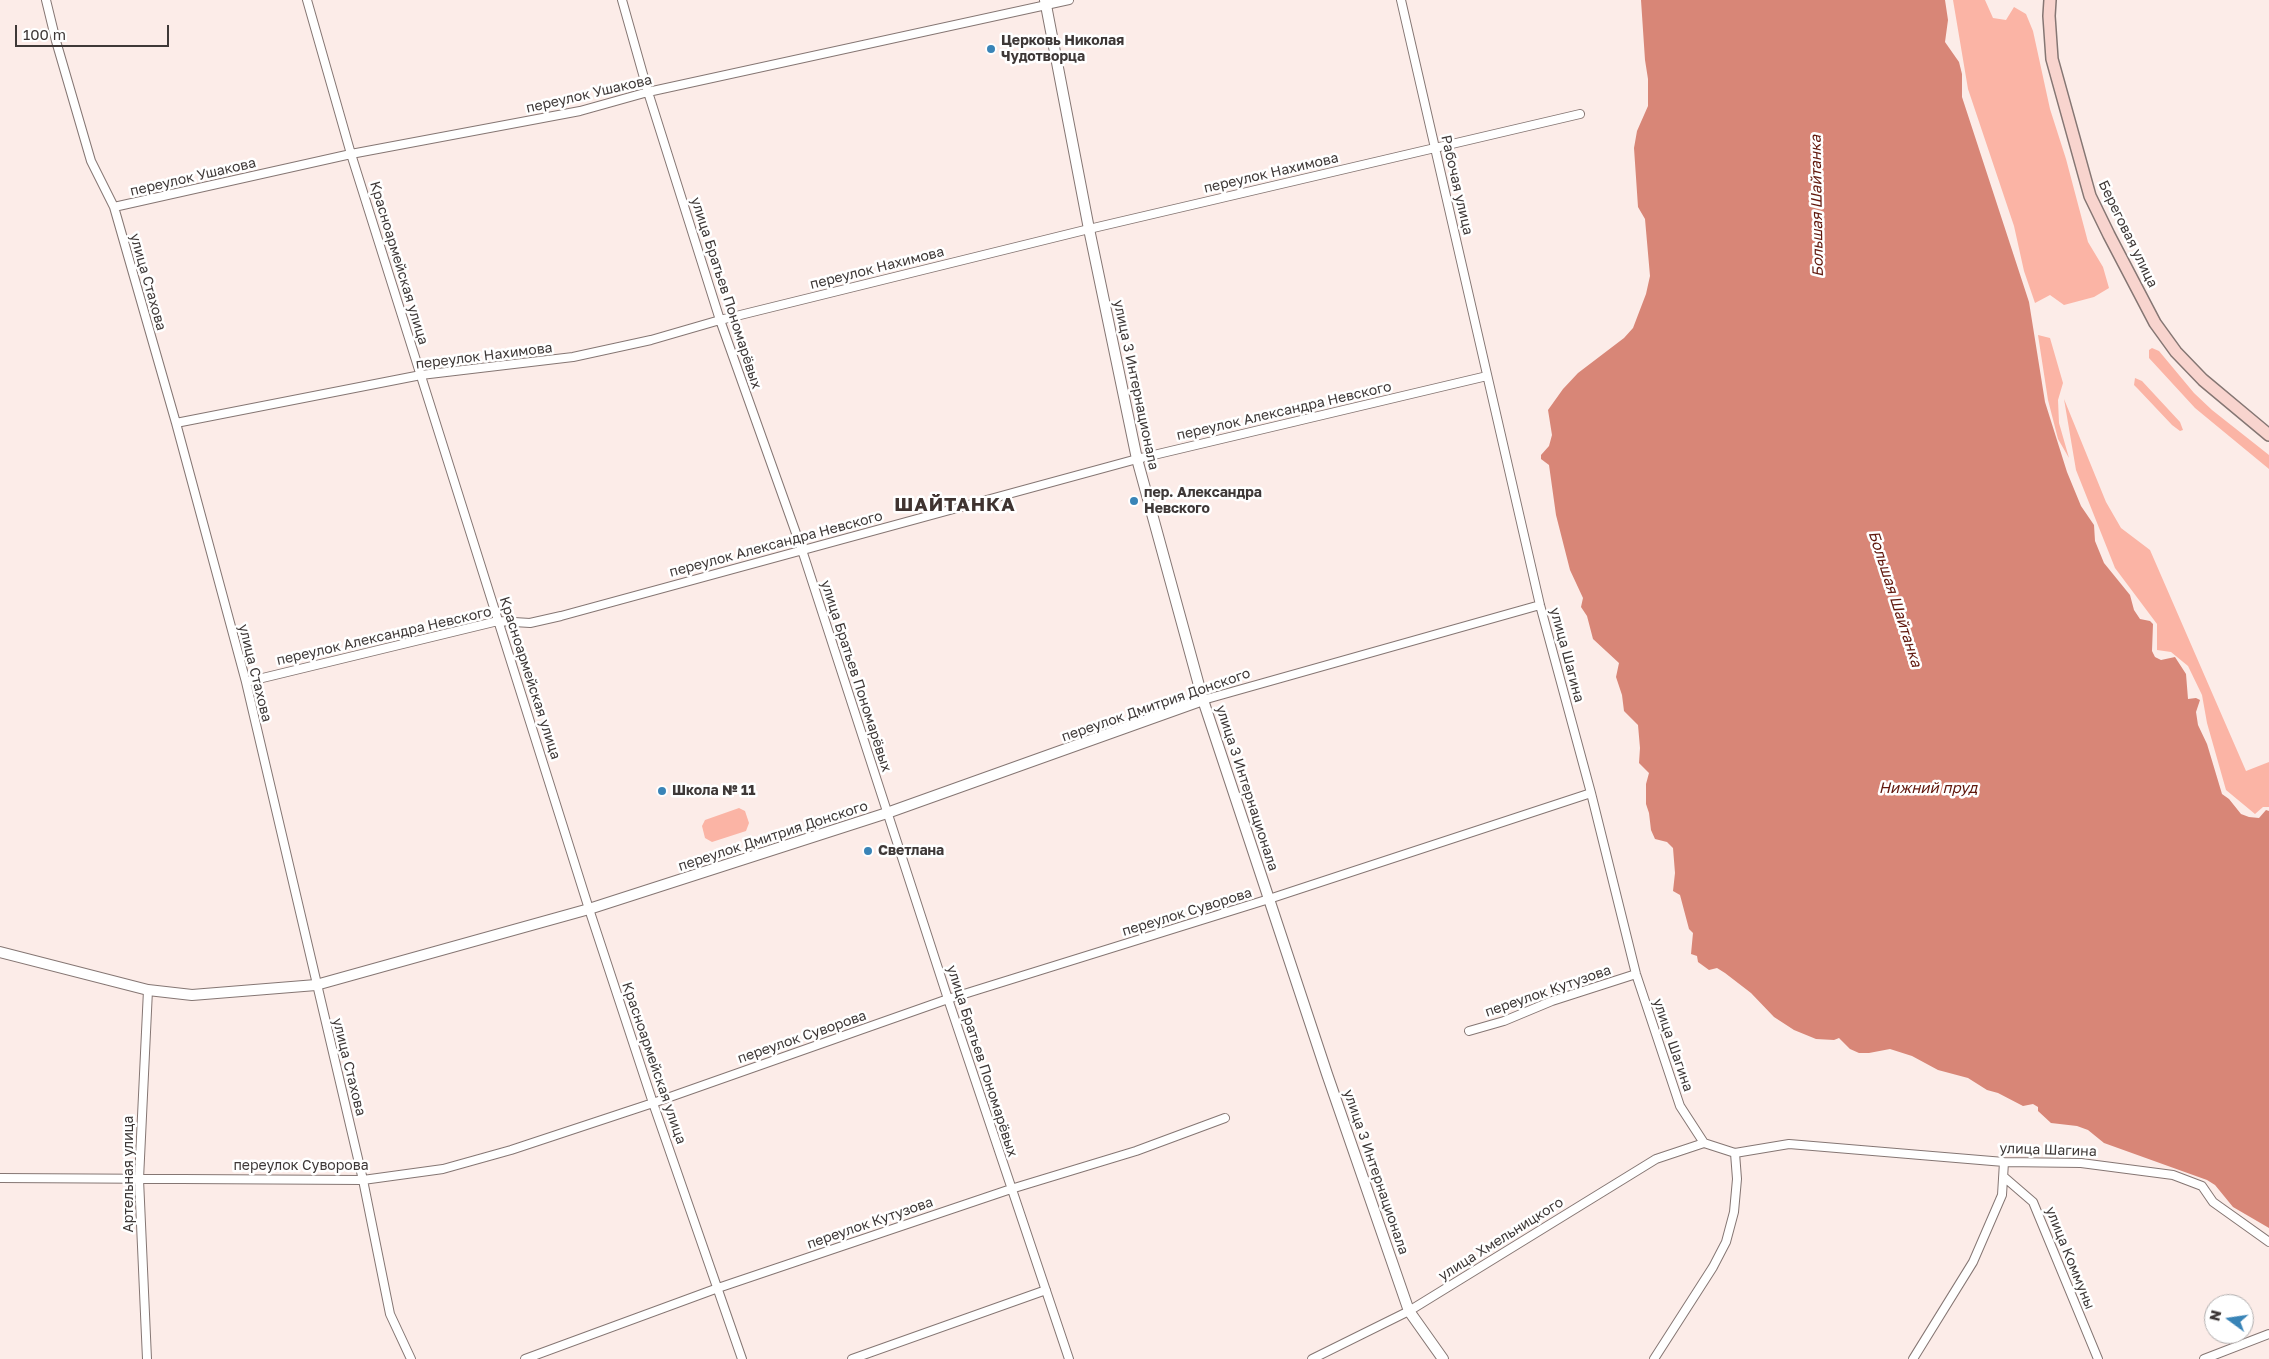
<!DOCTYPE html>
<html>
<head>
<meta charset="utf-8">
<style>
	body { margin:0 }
	#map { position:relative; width:2269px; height:1359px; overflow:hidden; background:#fcece8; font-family:"Golos Text",sans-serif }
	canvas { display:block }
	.north { position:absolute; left:2204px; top:1294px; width:50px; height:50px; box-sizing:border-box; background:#fff; border:1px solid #b2afaf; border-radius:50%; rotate:284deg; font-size:14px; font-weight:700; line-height:20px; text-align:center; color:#3e3837 }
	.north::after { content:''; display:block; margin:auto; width:18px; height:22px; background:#3984b7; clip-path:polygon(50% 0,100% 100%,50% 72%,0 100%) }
	.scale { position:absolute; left:15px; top:25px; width:154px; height:22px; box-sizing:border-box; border:2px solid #3e3837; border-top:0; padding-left:6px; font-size:15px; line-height:18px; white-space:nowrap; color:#3e3837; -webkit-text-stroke:4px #fff; paint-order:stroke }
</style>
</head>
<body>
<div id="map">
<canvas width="2269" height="1359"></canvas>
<div class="north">N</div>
<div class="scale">100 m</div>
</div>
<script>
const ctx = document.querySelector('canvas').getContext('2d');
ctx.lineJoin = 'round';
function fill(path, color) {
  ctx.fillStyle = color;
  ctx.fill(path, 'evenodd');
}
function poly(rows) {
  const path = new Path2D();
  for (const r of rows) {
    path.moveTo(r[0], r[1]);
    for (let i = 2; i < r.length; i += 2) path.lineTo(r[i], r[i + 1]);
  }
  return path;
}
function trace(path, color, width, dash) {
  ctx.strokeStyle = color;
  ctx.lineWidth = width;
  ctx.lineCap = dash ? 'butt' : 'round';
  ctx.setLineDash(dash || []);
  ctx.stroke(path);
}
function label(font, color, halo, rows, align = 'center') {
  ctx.font = font + ' "Golos Text",sans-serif';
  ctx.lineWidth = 5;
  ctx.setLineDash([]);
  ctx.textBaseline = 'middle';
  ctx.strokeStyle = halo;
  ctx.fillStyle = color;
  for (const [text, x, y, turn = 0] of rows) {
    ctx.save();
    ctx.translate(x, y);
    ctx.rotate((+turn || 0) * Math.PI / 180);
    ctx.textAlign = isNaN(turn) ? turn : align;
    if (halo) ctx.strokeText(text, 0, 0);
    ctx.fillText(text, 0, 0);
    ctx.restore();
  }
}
fill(poly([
	[1953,0,1985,0,1993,18,2006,20,2014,7,2026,14,2033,31,2050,109,2066,159,2088,242,2103,267,2109,288,2094,297,2064,305,2050,295,2035,303,2024,271,2014,226,1968,89],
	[2038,335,2050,338,2063,383,2058,400,2059,423,2069,458,2058,439,2048,400],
	[2152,348,2159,351,2194,393,2212,410,2269,455,2269,469,2195,408,2149,358,2149,350],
	[2135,378,2142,381,2180,422,2183,430,2180,431,2172,425,2138,389,2134,385],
	[2064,399,2106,502,2121,528,2150,550,2246,771,2269,762,2269,807,2263,807,2255,814,2226,790,2207,723,2202,695,2188,666,2171,652,2157,650,2157,624,2115,568,2076,470],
	[739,808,745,811,749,823,746,831,712,842,705,838,702,826,705,820]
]), '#fbb4a5');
fill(poly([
	[1641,0,1945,0,1948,20,1945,42,1959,62,1962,74,1962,97,2029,302,2045,402,2067,472,2081,506,2094,525,2095,541,2104,563,2130,595,2134,610,2140,619,2150,621,2153,624,2152,651,2155,657,2161,660,2175,657,2186,674,2188,699,2196,698,2200,700,2196,712,2198,725,2207,744,2222,794,2229,799,2241,814,2249,817,2259,818,2266,810,2269,811,2269,1228,2233,1207,2215,1185,2207,1180,2104,1143,2088,1130,2077,1126,2051,1123,2038,1111,2038,1107,2033,1104,2023,1106,1998,1093,1987,1090,1968,1078,1938,1070,1912,1056,1890,1049,1869,1053,1859,1053,1850,1049,1839,1038,1834,1040,1816,1039,1794,1030,1774,1017,1751,993,1725,973,1717,968,1709,970,1698,962,1697,956,1691,954,1693,933,1689,929,1680,895,1673,891,1675,873,1673,848,1667,842,1655,839,1651,830,1649,813,1646,804,1646,784,1649,773,1639,763,1640,748,1638,725,1624,711,1622,695,1616,677,1619,663,1593,639,1587,616,1581,607,1583,598,1570,570,1556,515,1549,465,1541,459,1541,455,1549,446,1552,435,1548,410,1563,389,1578,373,1624,338,1633,328,1646,294,1650,276,1645,219,1638,207,1634,148,1637,131,1648,106,1648,79,1645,60]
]), '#d88677');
const minor = poly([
	[46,0,56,41,91,161,114,207,176,423,246,682,363,1180,390,1314,411,1359],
	[307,0,351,154,589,909,653,1103,742,1359],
	[622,0,648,92,720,320,802,550,948,999,1069,1359],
	[1401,0,1540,605,1591,793,1636,974,1680,1106,1704,1143,1735,1153,1789,1144,2004,1162,2081,1163,2173,1175,2202,1186,2213,1202,2269,1242],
	[114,207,351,154,580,111,648,92,1069,0],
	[176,423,421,375,573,357,651,340,720,320,1089,229,1580,114],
	[246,682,498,621,530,623,561,616,1137,459,1487,376],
	[1203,700,1540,605],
	[1469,1031,1504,1021,1552,1001,1636,974],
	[2004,1177,2033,1202,2098,1359],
	[0,1178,363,1180,443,1169,511,1150,653,1103,948,999,1269,899,1591,793],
	[147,1359,139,1179,148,990],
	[525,1359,718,1288,1011,1189,1136,1151,1225,1118],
	[852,1359,1046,1290],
	[1312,1359,1409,1311,1656,1159,1704,1143],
	[1654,1359,1713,1267,1726,1242,1734,1212,1737,1179,1735,1153],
	[1913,1359,1973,1262,2002,1195,2004,1162],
	[2204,1359,2269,1334]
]);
const tertiary = poly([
	[1045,0,1089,229,1137,459,1203,700,1327,1074,1409,1311,1443,1359],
	[0,952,148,990,192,995,316,985,589,909,887,813,1203,700]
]);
const secondary = poly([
	[2050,0,2049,16,2052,59,2090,196,2109,235,2155,323,2176,352,2203,380,2269,435]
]);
trace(minor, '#857673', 10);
trace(tertiary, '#857673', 12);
trace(secondary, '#857673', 14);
trace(minor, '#fff', 8);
trace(tertiary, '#fff', 10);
trace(secondary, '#f8d4ce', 11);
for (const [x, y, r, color] of [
	[991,49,5,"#3984b7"],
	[1134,501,5,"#3984b7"],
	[662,791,5,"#3984b7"],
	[868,851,5,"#3984b7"]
]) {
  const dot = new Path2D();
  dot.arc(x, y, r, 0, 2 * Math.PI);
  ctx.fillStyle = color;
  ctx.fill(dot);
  trace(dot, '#fff', 2);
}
label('bold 14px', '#3e3837', '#fff', [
	["Церковь Николая",1001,41],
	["Чудотворца",1001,57],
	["пер. Александра",1144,493],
	["Невского",1144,509],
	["Школа № 11",672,791],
	["Светлана",878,851]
], 'left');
label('14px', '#3e3837', '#fff', [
	["переулок Ушакова",589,94,-13],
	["переулок Нахимова",1271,173,-13],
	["переулок Ушакова",193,177,-13],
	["Рабочая улица",1457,185,77],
	["Береговая улица",2128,234,64],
	["Красноармейская улица",399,263,73],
	["переулок Нахимова",877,268,-14],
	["улица Стахова",148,282,74],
	["улица Братьев Пономарёвых",726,293,72],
	["переулок Нахимова",484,356,-7],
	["улица 3 Интернационала",1136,385,78],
	["переулок Александра Невского",1284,411,-13],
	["переулок Александра Невского",776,544,-15],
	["переулок Александра Невского",384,636,-13],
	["улица Шагина",1567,655,75],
	["улица Стахова",255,673,76],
	["улица Братьев Пономарёвых",856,676,72],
	["Красноармейская улица",530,678,72],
	["переулок Дмитрия Донского",1156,705,-19],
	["улица 3 Интернационала",1247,788,72],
	["переулок Дмитрия Донского",773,836,-18],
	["переулок Суворова",1187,912,-17],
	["переулок Кутузова",1548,991,-19],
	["переулок Суворова",802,1037,-19],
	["улица Шагина",1673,1045,71],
	["улица Братьев Пономарёвых",982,1061,72],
	["Красноармейская улица",654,1063,71],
	["улица Стахова",349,1067,76],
	["улица Шагина",2048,1150,2],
	["переулок Суворова",301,1166],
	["улица 3 Интернационала",1376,1172,71],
	["Артельная улица",129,1174,-90],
	["переулок Кутузова",870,1223,-19],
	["улица Хмельницкого",1501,1239,-32],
	["улица Коммуны",2070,1258,68]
]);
label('italic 15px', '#60170c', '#fff', [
	["Большая Шайтанка",1817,206,-91],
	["Большая Шайтанка",1895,599,72],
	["Нижний пруд",1928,788]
]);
ctx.letterSpacing = '1px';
label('bold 19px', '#3f3330', '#fff', [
	["ШАЙТАНКА",955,505]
]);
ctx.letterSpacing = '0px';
</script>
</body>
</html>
